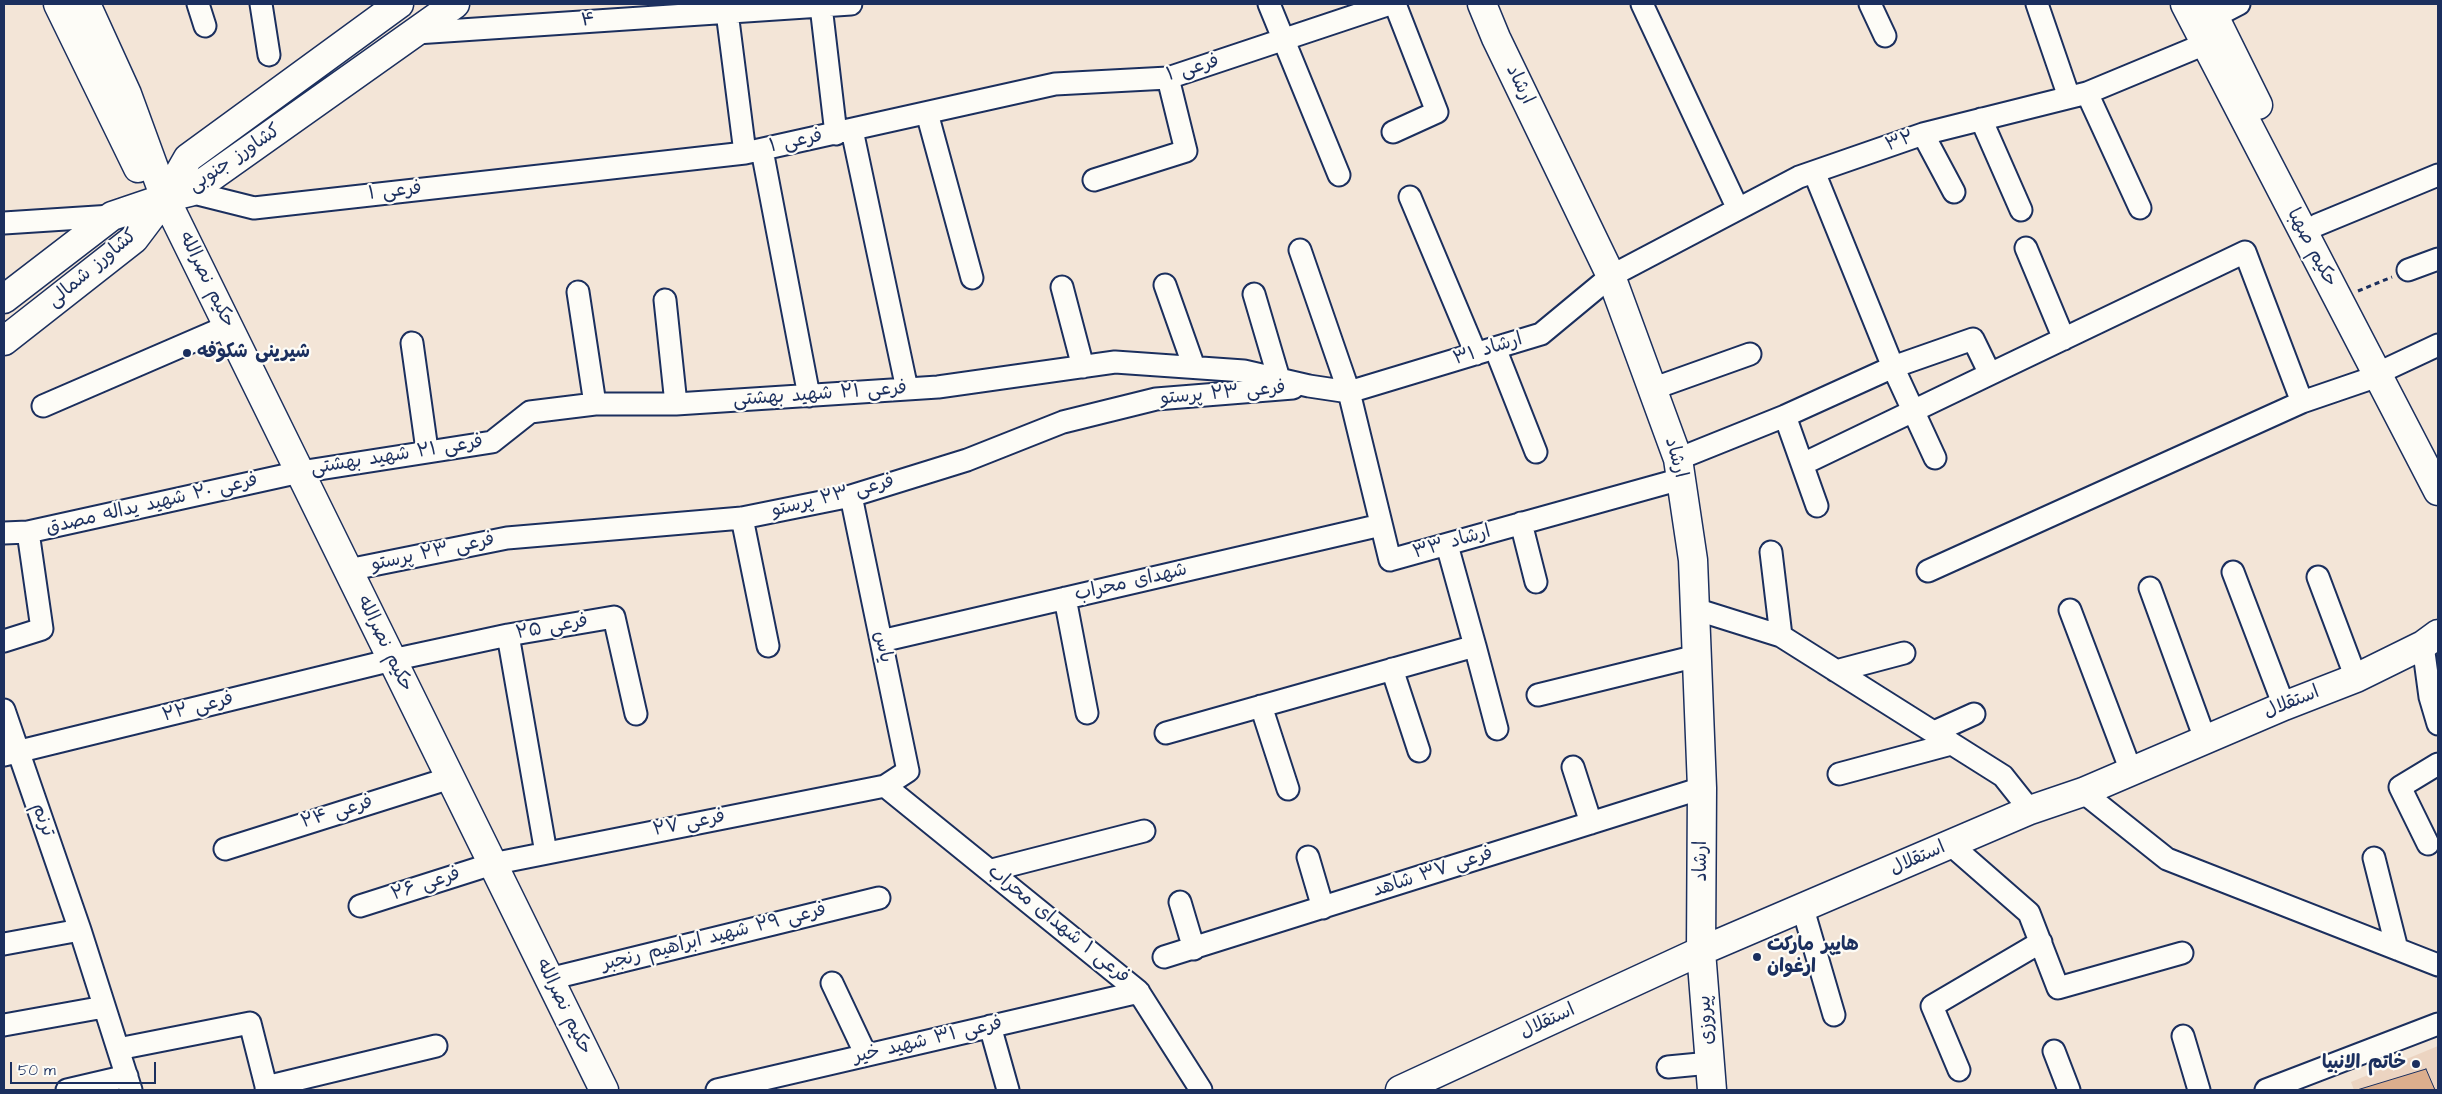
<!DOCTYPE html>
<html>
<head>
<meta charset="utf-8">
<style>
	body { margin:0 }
	#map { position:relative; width:2442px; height:1094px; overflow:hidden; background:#f3e5d7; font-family:"Architects Daughter",sans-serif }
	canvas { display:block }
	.frame { position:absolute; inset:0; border:5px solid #1b2f5e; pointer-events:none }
	.scale { position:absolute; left:10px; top:1062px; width:146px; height:22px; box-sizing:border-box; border:2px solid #1b2f5e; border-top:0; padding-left:6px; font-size:15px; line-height:18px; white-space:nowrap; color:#1b2f5e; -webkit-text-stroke:4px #fdfcf7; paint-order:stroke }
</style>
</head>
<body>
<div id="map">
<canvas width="2442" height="1094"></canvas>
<div class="frame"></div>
<div class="scale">50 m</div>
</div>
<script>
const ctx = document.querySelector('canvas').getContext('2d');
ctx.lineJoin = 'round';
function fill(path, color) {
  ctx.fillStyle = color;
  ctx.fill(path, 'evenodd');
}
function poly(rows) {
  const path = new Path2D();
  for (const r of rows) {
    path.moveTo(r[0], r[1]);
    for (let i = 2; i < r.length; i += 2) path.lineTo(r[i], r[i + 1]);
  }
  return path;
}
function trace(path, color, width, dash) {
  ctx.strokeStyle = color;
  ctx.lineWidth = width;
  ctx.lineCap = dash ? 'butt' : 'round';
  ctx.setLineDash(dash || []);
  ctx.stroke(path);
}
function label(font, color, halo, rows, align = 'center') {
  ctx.font = font + ' "Architects Daughter","Playpen Sans Arabic",sans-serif';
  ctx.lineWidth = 4.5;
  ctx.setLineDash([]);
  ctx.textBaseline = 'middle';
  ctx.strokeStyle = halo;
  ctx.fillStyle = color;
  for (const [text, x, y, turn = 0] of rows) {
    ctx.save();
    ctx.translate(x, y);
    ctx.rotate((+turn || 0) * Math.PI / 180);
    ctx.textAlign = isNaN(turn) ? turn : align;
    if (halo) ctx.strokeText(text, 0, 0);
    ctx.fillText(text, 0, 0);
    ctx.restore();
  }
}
fill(poly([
	[2438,1046,2438,1090,2354,1090,2351,1082]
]), '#ecd4c1');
fill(poly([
	[2425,1071,2436,1090,2361,1090]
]), '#0003');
const building = poly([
	[2426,1069,2435,1090,2357,1090,2426,1069]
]);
fill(building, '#dcae8d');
trace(building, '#1b2f5e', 1);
const street = poly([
	[198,4,205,26],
	[261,4,269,55],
	[1269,4,1339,175],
	[1642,4,1738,209],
	[1870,4,1885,36],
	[2037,4,2069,97],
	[821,6,836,134],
	[727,12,745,153],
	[2214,17,2239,4],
	[416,33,851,4],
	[2087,93,2140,208],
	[927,113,972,278],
	[1981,119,2021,210],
	[852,130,907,389],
	[1393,132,1437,112,1395,4],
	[1923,134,1954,192],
	[762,150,809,396],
	[1814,172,1893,367,1935,458],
	[1094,180,1186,151,1168,78],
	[190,192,254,208,745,153,1055,84,1168,78,1390,4],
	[1410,197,1476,354],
	[4,223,112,216],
	[2317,225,2438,175],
	[2026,248,2064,339],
	[1300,250,1349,392,1390,560,1681,479],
	[2408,270,2438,259],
	[1165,285,1194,367],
	[1062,287,1083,367],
	[578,292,595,404],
	[1254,294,1282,389],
	[665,300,676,404],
	[412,343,427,450],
	[1495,348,1536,452],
	[2389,368,2438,345],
	[1652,389,1750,354],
	[43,406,228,326],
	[1785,416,1817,506],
	[1678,459,1785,416,1893,367,1973,339,1990,374,2245,252,2302,402],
	[1803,464,1990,374],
	[742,518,768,646],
	[1521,523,1536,582],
	[4,533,28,532,300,472,492,442,530,412,595,404,676,404,938,387,1115,362,1244,371,1309,386,1349,392,1541,334,1611,276,1799,177,1923,134,2087,93,2205,44],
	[1771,552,1781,636],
	[348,570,507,538,742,518,851,496,967,460,1063,422,1156,399,1293,388],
	[1928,571,2302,402,2378,376],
	[2233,572,2284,706],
	[2318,577,2356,678],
	[2150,588,2205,739],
	[1065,598,1087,713],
	[1695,609,1781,636,2003,776,2030,810],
	[2070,610,2131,771],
	[508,635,546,853],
	[4,641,42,629,28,532],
	[881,641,1381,525],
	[2423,645,2430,697,2438,724],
	[1475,646,1497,729],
	[1392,669,1419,751],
	[1836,671,1904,653],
	[1538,695,1697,656],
	[1261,706,1288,789],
	[4,710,80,930,131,1090],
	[1934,732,1974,714],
	[1166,733,1475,646,1447,545],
	[4,755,392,660,508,635,614,617,636,714],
	[1573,767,1591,823],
	[1839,774,1951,744],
	[885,786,1138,991,1201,1090],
	[2083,792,2167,859,2438,965],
	[1950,844,2029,913,2058,988,2182,953],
	[2428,844,2400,787,2438,764],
	[225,849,450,778],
	[1308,857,1323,908],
	[2374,858,2397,949],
	[992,870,1144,831],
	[1180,902,1194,949],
	[360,906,492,864,885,786,908,771,851,496],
	[1803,909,1834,1015],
	[4,944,80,930],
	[1164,957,1702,788],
	[549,979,879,898],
	[832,983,866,1055],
	[4,1025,104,1007],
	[990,1026,1008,1090],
	[2183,1036,2199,1090],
	[118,1049,250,1023,267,1090],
	[2054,1051,2069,1090],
	[1668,1067,1710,1063],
	[1959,1070,1932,1006,2041,942],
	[266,1087,436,1046],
	[67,1090,127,1076],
	[717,1090,1139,992],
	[2266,1090,2438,1024]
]);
const secondary = poly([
	[58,4,138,168],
	[86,4,127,94,165,198,604,1090],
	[1482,4,1496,38,1611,276,1678,459,1693,560,1702,788,1701,951,1712,1090],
	[2185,4,2438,491],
	[2208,4,2258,105],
	[4,299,112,216,165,198,190,192,455,4],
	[4,341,134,239,165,198,188,158,399,4],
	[1400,1090,1701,951,2030,810,2083,792,2284,706,2356,678,2423,645,2438,634]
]);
trace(street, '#1b2f5e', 25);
trace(secondary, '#1b2f5e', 31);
trace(poly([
	[2358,291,2392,277]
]), '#1b2f5e', 3, [5, 4]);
trace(street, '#fdfcf7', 21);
trace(secondary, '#fdfcf7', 28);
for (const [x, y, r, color] of [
	[187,353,5,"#1b2f5e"],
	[1757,957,5,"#1b2f5e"],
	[2416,1064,5,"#1b2f5e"]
]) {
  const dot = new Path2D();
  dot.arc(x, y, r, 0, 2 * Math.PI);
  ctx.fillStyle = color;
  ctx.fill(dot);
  trace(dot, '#fdfcf7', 2);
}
label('19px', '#1b2f5e', '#fdfcf7', [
	["۴",588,21,-4],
	["فرعی ۱",1193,69,-16],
	["ارشاد",1519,85,64],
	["فرعی ۱",796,142,-12],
	["۳۲",1900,142,-19],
	["کشاورز جنوبی",235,159,-34],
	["فرعی ۱",395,192,-6],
	["حکیم صهبا",2311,248,62],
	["کشاورز شمالی",93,269,-40],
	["حکیم نصرالله",206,280,64],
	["ارشاد ۳۱",1488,350,-17],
	["فرعی ۲۳ پرستو",1223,394,-5],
	["فرعی ۲۱ شهید بهشتی",820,395,-4],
	["فرعی ۲۱ شهید بهشتی",397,456,-9],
	["ارشاد",1675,458,75],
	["فرعی ۲۳ پرستو",833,497,-14],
	["فرعی ۲۰ شهید یداله مصدق",152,505,-13],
	["ارشاد ۳۳",1452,543,-16],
	["فرعی ۲۳ پرستو",433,553,-12],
	["شهدای محراب",1131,583,-13],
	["فرعی ۲۵",552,628,-10],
	["حکیم نصرالله",384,644,64],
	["یاس",882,647,78],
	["استقلال",2292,703,-22],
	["فرعی ۲۲",198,708,-14],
	["فرعی ۲۴",337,813,-17],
	["ترنم",42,820,71],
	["فرعی ۲۷",689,824,-11],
	["استقلال",1918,859,-24],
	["ارشاد",1702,861,-90],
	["فرعی ۳۷ شاهد",1433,873,-18],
	["فرعی ۲۶",426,885,-18],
	["فرعی ۱ شهدای محراب",1058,925,39],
	["فرعی ۲۹ شهید ابراهیم رنجبر",714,938,-14],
	["حکیم نصرالله",563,1007,64],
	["پیروزی",1707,1020,-94],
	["استقلال",1548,1022,-25],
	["فرعی ۳۱ شهید خیر",928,1041,-13]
]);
label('bold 19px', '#1b2f5e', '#fdfcf7', [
	["شیرینی شکوفه",197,353],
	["هایپر مارکت",1767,946],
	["ارغوان",1767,968],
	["خاتم الانبیا",2406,1064,"right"]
], 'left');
</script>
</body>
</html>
